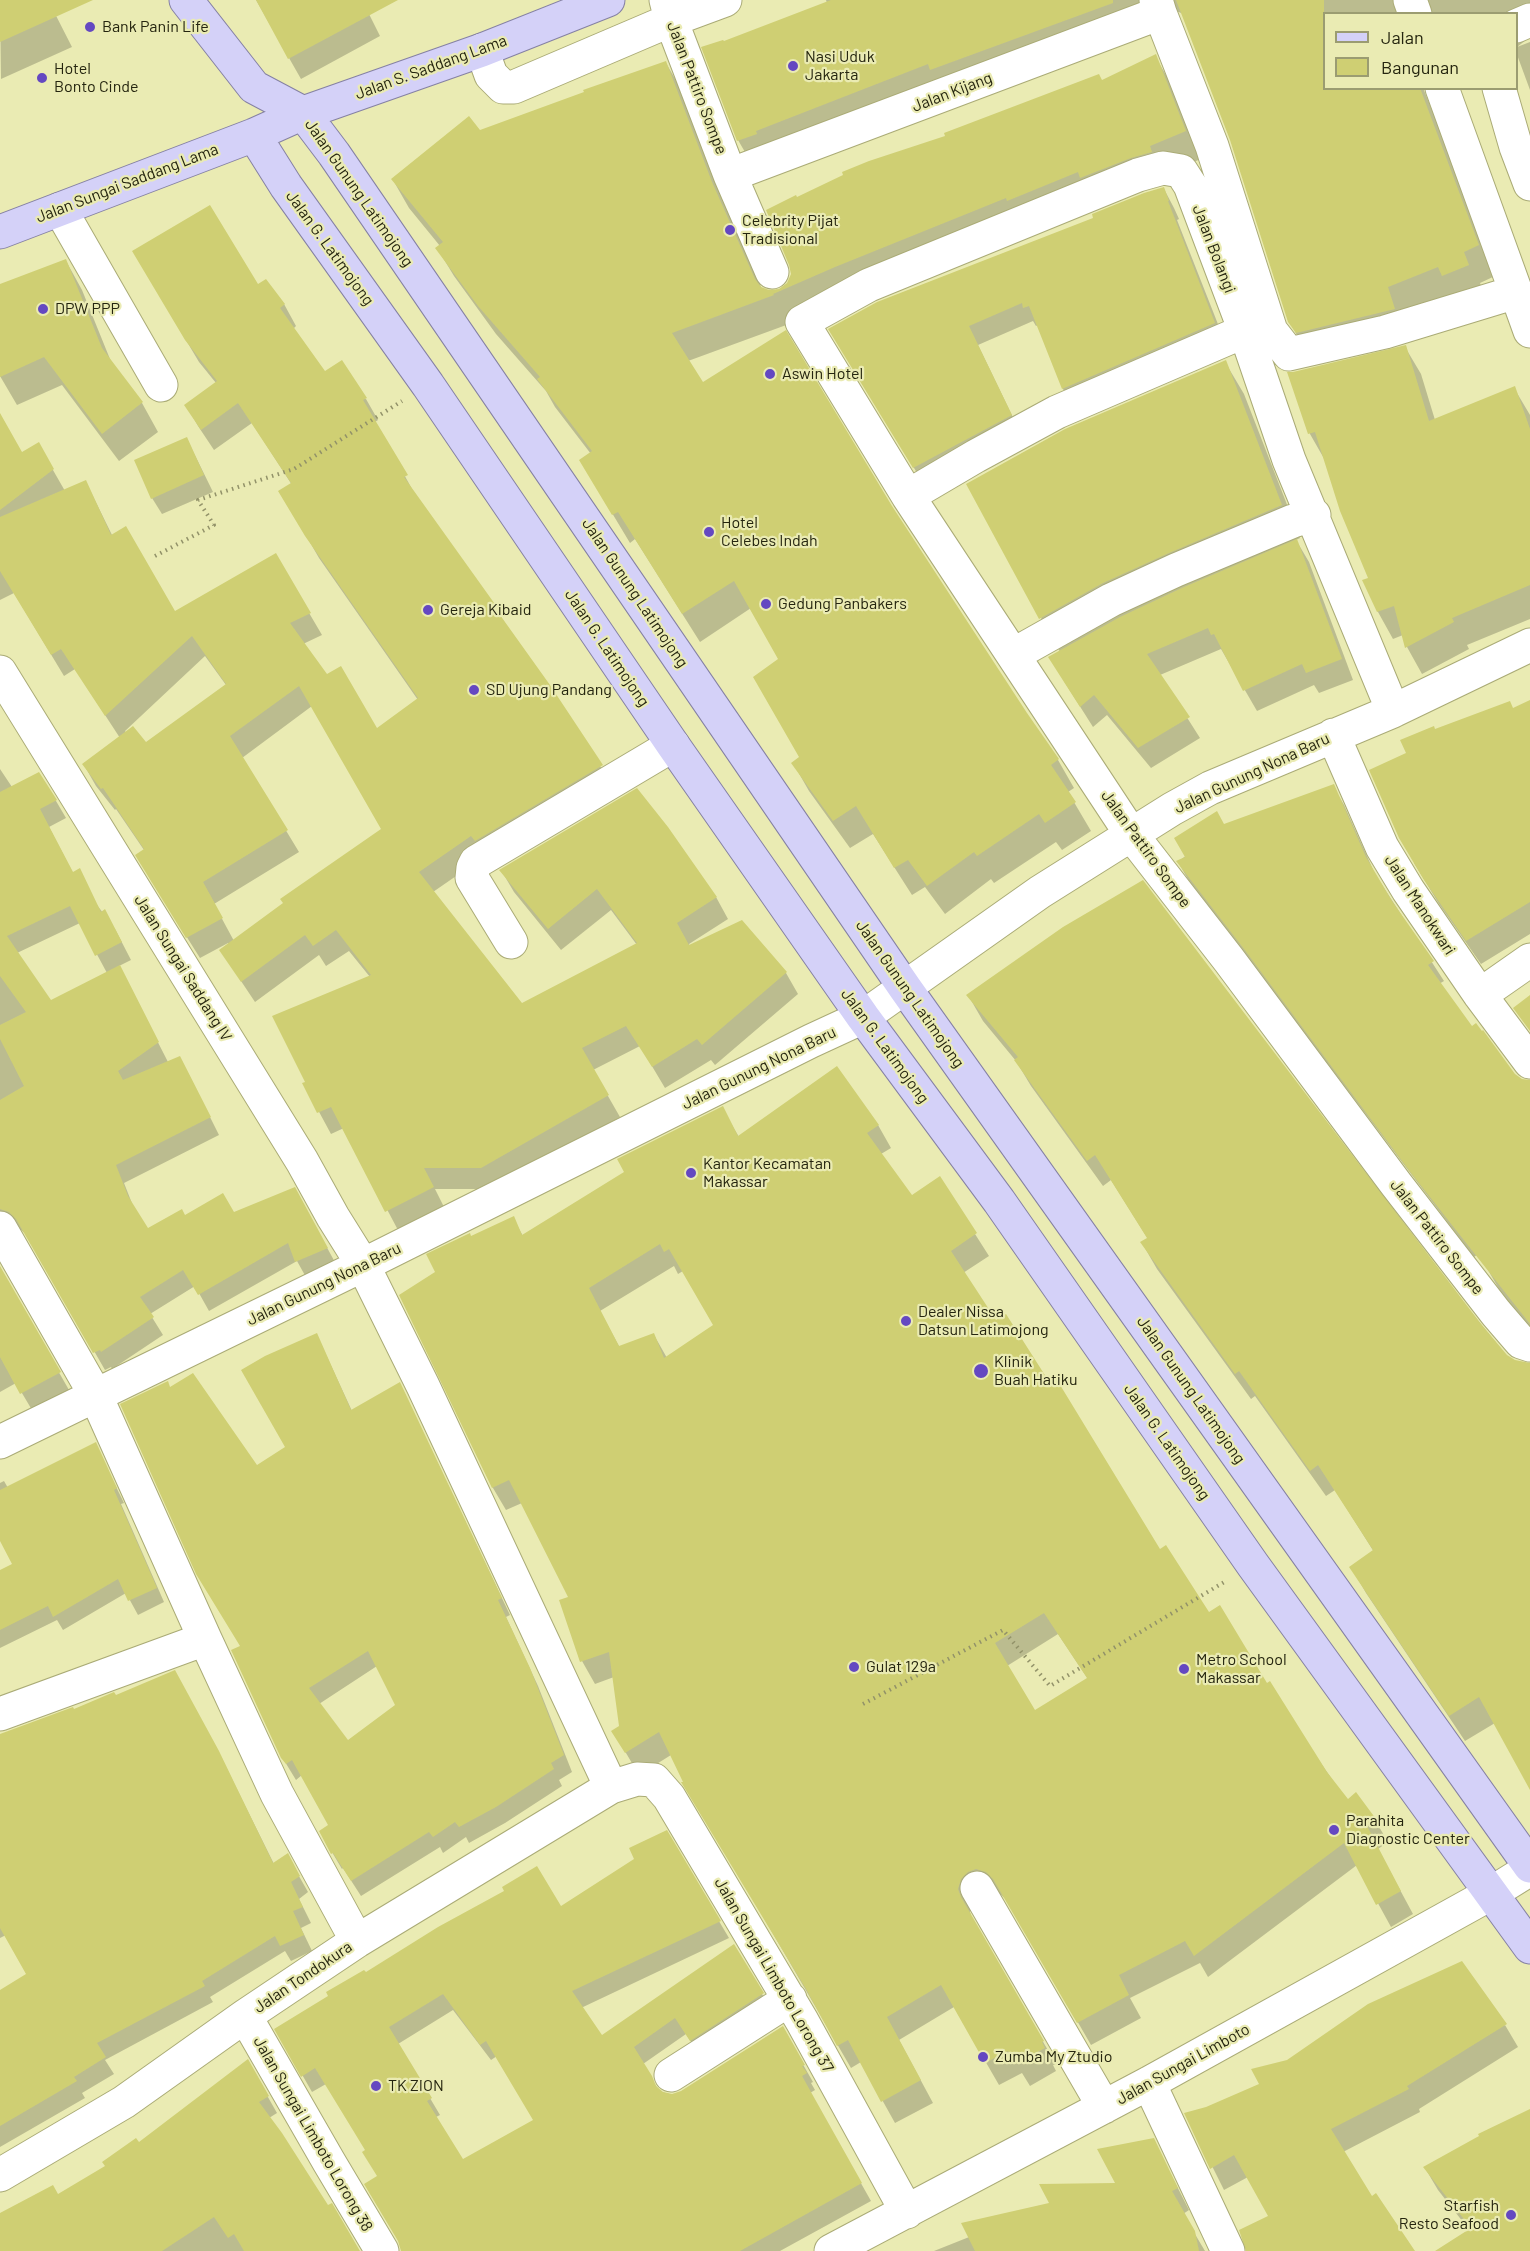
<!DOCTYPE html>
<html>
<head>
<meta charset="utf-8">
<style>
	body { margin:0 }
	#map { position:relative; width:1530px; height:2251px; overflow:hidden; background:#eaebb3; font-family:Barlow,sans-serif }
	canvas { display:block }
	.legend { position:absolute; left:1323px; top:12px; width:195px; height:78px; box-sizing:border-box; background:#eaebb3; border:2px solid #9b9c71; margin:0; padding:8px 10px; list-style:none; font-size:18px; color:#25250f }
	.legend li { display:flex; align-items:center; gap:12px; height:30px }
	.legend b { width:30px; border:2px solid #9b9c71 }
</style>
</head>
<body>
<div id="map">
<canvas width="1530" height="2251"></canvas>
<ul class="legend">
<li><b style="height:8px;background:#d4d1f8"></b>Jalan</li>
<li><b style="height:16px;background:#cfcf73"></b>Bangunan</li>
</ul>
</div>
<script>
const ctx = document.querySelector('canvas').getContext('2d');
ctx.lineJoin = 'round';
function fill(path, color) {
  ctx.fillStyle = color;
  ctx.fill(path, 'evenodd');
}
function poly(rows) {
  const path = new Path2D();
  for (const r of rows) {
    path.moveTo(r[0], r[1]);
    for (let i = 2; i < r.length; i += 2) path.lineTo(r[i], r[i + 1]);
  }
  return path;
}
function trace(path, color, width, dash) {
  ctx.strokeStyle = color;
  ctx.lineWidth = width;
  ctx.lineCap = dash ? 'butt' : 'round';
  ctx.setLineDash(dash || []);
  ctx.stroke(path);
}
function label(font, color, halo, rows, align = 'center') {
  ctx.font = font + ' Barlow,sans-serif';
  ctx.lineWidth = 4.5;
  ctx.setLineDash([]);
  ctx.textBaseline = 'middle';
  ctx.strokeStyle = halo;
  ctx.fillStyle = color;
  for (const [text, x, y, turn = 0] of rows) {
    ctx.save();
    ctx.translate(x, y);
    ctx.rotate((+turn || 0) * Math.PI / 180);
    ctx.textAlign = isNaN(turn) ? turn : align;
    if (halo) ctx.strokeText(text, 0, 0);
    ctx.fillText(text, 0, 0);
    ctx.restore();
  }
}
fill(poly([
	[0,0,48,0,72,47,1,79],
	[256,0,362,0,380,36,301,79],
	[826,0,1530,0,1530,37,1517,47,1530,42,1530,90,1516,52,1516,14,1434,14,1432,12,1324,14,1324,88,1423,88,1461,180,1495,276,1480,283,1485,296,1307,353,1289,321,1231,139,1183,14,1179,12,1168,12,756,171,738,140,723,43,827,3],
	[1155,56,1171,84,1201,159,789,324,688,361,703,384,891,507,1026,714,1058,760,1074,788,1068,792,1091,831,1062,850,1056,842,994,883,991,879,945,914,925,887,912,895,873,834,850,848,809,791,793,763,801,757,780,660,751,608,700,642,635,539,630,543,597,488,591,454,555,407,546,391,496,334,454,276,437,248,440,246,409,208,393,180,480,131,666,63,682,91,728,212,762,289,770,292,779,291,788,285,792,274,796,199,1102,82],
	[1164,189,1174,208,1179,219,1177,220,1225,342,1074,407,1063,389,1038,325,1036,326,1033,321,978,345,1021,434,925,486,841,348,1095,219],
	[66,261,82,290,112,364,142,403,158,432,119,461,62,385,17,405,0,376,0,286],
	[146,273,258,286,284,304,296,326,293,329,324,374,366,399,378,420,375,422,417,498,495,608,614,787,485,856,433,892,522,1005,637,945,611,910,561,950,514,892,501,870,716,897,728,919,689,944,690,946,786,973,798,994,715,1065,711,1060,665,1088,640,1046,593,1070,620,1117,494,1189,435,1189,445,1209,399,1232,344,1128,331,1134,304,1084,370,977,349,951,326,966,319,955,255,1002,221,951,229,945,228,943,200,958,149,877,144,850,116,809,115,810,96,786,84,765,120,738,75,669,64,676,14,593,0,600,0,416,22,454,38,444,65,491,86,482,112,535,174,613,275,555,322,635,303,644,327,676,376,730,418,700,319,558,281,492,292,485,252,423,214,450,198,426,186,405,216,383,199,362],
	[205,656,226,685,145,744,126,733,125,731],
	[312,706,383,829,234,941,214,904,299,852,242,758],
	[1405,347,1421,374,1435,420,1514,388,1530,415,1530,619,1467,645,1469,649,1422,674,1407,647,1403,635,1393,639,1378,612,1364,581,1370,579,1326,462,1310,434,1289,374],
	[1225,362,1244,394,1300,538,1296,540,1309,562,1353,680,1319,693,1314,685,1257,711,1221,649,1160,675,1200,738,1151,768,1107,715,1093,727,1062,678,1060,652,1041,618],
	[187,439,213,492,162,514,152,498],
	[1530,702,1530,934,1481,964,1439,904,1414,863,1408,754,1435,730,1513,709],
	[0,769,12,787,39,774,56,801,66,818,49,827,73,873,115,929,131,960,119,966,168,1062,189,1075,219,1135,124,1183,135,1211,148,1230,184,1217,305,1207,337,1266,307,1279,297,1261,209,1311,195,1286,150,1314,163,1335,112,1369,111,1367,105,1370,28,1236,20,1229,12,1227,0,1230],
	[80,923,107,973,51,1001,17,953],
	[1333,786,1344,805,1375,874,1444,981,1439,984,1472,1028,1514,1075,1523,1081,1530,1082,1530,1216,1474,1257,1189,881,1178,862,1224,825],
	[968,995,1430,1261,1506,1355,1514,1361,1530,1364,1530,1787,1495,1723,1465,1741,1366,1593,1351,1567,1374,1552,1335,1490,1326,1496,1255,1396,1251,1399,1157,1269,1142,1243,1148,1239,1111,1180,1103,1186,1031,1086,1016,1061,983,1021],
	[722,1108,739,1137,878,1125,891,1148,881,1154,912,1197,940,1179,989,1256,963,1273,996,1323,1160,1552,1267,1685,1347,1801,1375,1820,1388,1842,1378,1849,1413,1914,1391,1927,1357,1865,1208,1977,1200,1963,1130,1998,1141,2018,1091,2045,1008,1901,1000,1894,990,1892,973,1902,970,1912,973,1922,1056,2064,1053,2065,1056,2071,1030,2086,1022,2073,999,2085,954,2007,899,2040,933,2103,895,2123,861,2062,851,2068,685,1782,671,1755,639,1775,613,1731,621,1726,614,1677,595,1684,582,1661,570,1598,522,1503,506,1510,493,1488,401,1296,437,1273,471,1238,513,1218,523,1236,626,1173],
	[674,1266,678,1274,683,1271,715,1326,667,1358,654,1335,620,1348,600,1311],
	[1058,1634,1088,1679,1035,1712,1007,1666],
	[1530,1245,1530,1329,1503,1296,1488,1270],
	[0,1269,69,1390,32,1410,16,1383,0,1392],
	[317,1335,352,1411,400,1384,510,1615,506,1617,538,1686,572,1772,559,1780,562,1786,505,1823,469,1843,466,1837,443,1853,440,1847,361,1896,343,1868,342,1869,320,1832,330,1825,302,1775,296,1780,282,1757,242,1647,170,1389,256,1467,288,1447],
	[377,1666,397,1705,348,1742,319,1704],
	[95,1444,124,1503,121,1504,164,1602,138,1615,126,1593,63,1630,57,1620,0,1648,0,1571,14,1565,0,1537,0,1483,4,1481,8,1488],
	[0,1735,227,1769,274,1864,287,1855,308,1892,299,1899,311,1923,301,1928,312,1951,291,1961,285,1951,210,1997,213,2002,105,2060,114,2074,82,2093,85,2098,0,2147,0,1992,28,1975,6,1935,0,1938],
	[666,1832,729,1938,581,2008,602,2037,734,1946,772,2011,700,2056,686,2034,643,2064,659,2091,673,2095,682,2092,782,2028,813,2082,811,2083,815,2090,810,2093,871,2201,780,2251,402,2251,378,2177,367,2151,326,2084,312,2092,276,2029,365,1974,560,1908,636,1860],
	[453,2010,491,2060,497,2056,535,2121,463,2161,436,2117,440,2115,398,2044],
	[1505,2025,1518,2047,1419,2109,1420,2112,1343,2152,1372,2198,1414,2251,1248,2251,1271,2216,1248,2177,1224,2190,1186,2114],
	[248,2062,277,2113,269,2118,358,2251,0,2251,0,2214,58,2196,107,2167],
	[1530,2123,1530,2251,1438,2251,1470,2231,1438,2190,1425,2168],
	[1153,2139,1189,2210,1183,2214,1205,2251,934,2251,1052,2204,1118,2185]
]), '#0003');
fill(poly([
	[0,0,93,0,0,42],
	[256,0,398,0,288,59],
	[831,0,1113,0,1113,3,930,70,928,64,756,131,757,134,737,141,701,47,723,40,724,41],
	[1176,0,1324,0,1324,88,1420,88,1479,245,1464,252,1469,265,1442,276,1438,267,1388,287,1395,309,1296,333,1288,322,1230,140],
	[1156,54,1186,131,1150,146,1152,152,1131,158,1080,178,1078,172,1007,201,1006,198,835,267,773,294,774,295,672,333,703,382,786,330,892,506,1027,713,1059,759,1051,765,1076,802,1045,823,1039,814,977,856,974,852,927,886,908,860,894,868,856,806,833,821,791,763,799,757,753,677,778,659,734,581,682,614,618,512,612,515,579,460,592,451,537,379,540,377,478,306,435,248,443,242,391,179,469,116,480,130,584,92,583,90,666,61,712,182,755,279,761,287,769,290,779,289,787,283,791,274,789,265,766,210,796,195,797,197,843,175,842,172,869,161,945,136,944,133,1099,74,1102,80],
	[1164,187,1169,201,1168,201,1215,323,1062,389,1029,306,1023,308,1022,303,969,326,1012,415,913,468,828,329,877,302,1093,218,1092,214,1144,193],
	[210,205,258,284,266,279,285,304,280,308,325,371,342,360,367,398,363,400,408,475,404,477,497,607,495,608,550,685,603,765,475,841,471,836,419,872,522,1003,637,943,597,889,548,929,499,870,637,788,668,827,717,897,677,923,689,945,742,920,787,972,702,1045,697,1039,652,1067,626,1026,582,1048,609,1095,481,1168,424,1168,434,1187,385,1212,331,1107,317,1113,302,1083,305,1082,272,1016,371,975,336,930,313,946,305,935,241,982,219,950,283,903,280,899,381,829,299,686,230,736,288,830,203,882,223,918,186,938,135,855,144,849,103,788,101,789,82,764,133,726,146,742,226,684,192,636,105,716,61,649,51,655,0,571,0,517,86,480,111,535,126,526,175,611,276,553,311,613,290,623,327,674,341,666,377,728,418,698,305,536,278,491,291,483,238,403,201,430,184,405,217,381,185,340,132,251],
	[66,259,102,348,143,402,102,434,44,357,0,377,0,284],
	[1406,345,1429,421,1515,386,1530,429,1530,585,1452,618,1454,622,1405,648,1394,606,1377,612,1362,580,1368,578,1340,511,1315,432,1308,434,1287,372,1293,372],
	[1226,360,1282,505,1169,553,1103,583,1039,619,966,484,1065,429],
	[0,413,22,452,39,442,54,469,0,510],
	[187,437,204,475,151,499,134,460],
	[1297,539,1342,659,1306,673,1302,664,1243,691,1214,634,1211,635,1208,628,1147,654,1190,717,1138,748,1094,695,1080,707,1048,657,1120,617,1184,587],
	[1530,700,1530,902,1466,941,1424,880,1399,838,1369,770,1406,753,1400,740,1434,726,1435,729,1510,701,1513,708],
	[39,772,57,800,40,809,73,872,80,868,101,912,105,909,122,942,95,956,70,906,7,936,51,1000,120,965,159,1042,118,1071,123,1080,180,1056,211,1117,116,1165,128,1196,148,1228,182,1209,185,1215,223,1193,234,1212,295,1187,328,1248,295,1262,288,1243,198,1295,183,1270,140,1297,154,1317,101,1352,100,1350,93,1353,16,1219,9,1212,0,1209,0,1100,24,1086,0,1039,0,1025,26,1012,0,976,0,792],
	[1334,784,1366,857,1392,901,1434,961,1428,965,1472,1026,1476,1023,1482,1031,1483,1030,1515,1074,1522,1079,1530,1080,1530,1324,1411,1173,1244,949,1176,861,1185,857,1174,838,1217,811,1224,824],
	[1143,880,1481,1324,1507,1355,1515,1360,1530,1363,1530,1790,1479,1697,1449,1716,1349,1567,1373,1550,1318,1465,1310,1471,1239,1371,1235,1374,1140,1242,1147,1238,1095,1155,1087,1161,1014,1060,1018,1057,966,995,1063,927],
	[1530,995,1530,1031,1513,1008],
	[837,1066,879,1125,867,1133,912,1195,940,1176,977,1233,951,1251,996,1320,1006,1314,1048,1380,1054,1375,1160,1549,1166,1545,1209,1612,1220,1605,1267,1683,1270,1681,1327,1772,1348,1799,1356,1792,1376,1819,1367,1826,1401,1891,1376,1905,1344,1843,1194,1956,1185,1941,1119,1975,1129,1995,1077,2023,993,1879,986,1872,976,1869,968,1872,961,1879,958,1889,961,1897,1044,2041,1042,2042,1045,2048,1015,2064,1008,2051,985,2063,941,1985,887,2017,921,2080,881,2102,848,2040,837,2046,806,1989,681,1782,683,1782,659,1732,625,1753,611,1731,619,1726,609,1652,580,1662,559,1600,568,1597,509,1480,492,1488,399,1295,435,1272,426,1254,470,1233,471,1236,514,1216,522,1235,624,1172,617,1159,723,1106,738,1136],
	[660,1244,664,1252,669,1249,713,1325,664,1358,654,1333,619,1346,589,1288],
	[1044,1613,1087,1678,1035,1710,995,1643],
	[0,1266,61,1372,20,1394,0,1357],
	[317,1333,351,1410,400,1382,502,1598,498,1600,530,1668,564,1755,551,1763,554,1769,496,1807,459,1827,455,1822,433,1837,429,1832,351,1881,333,1853,331,1854,319,1831,328,1825,292,1760,286,1764,281,1758,231,1650,240,1646,196,1574,120,1404,168,1381,170,1387,193,1373,257,1465,285,1447,241,1370,265,1356],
	[368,1651,395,1705,348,1740,309,1688],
	[96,1442,117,1488,114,1490,157,1588,128,1601,118,1579,53,1617,48,1606,0,1630,0,1570,12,1564,0,1541,0,1490],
	[175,1670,219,1751,273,1863,288,1853,300,1876,291,1882,303,1907,293,1911,304,1935,280,1946,275,1936,202,1981,205,1986,97,2043,106,2057,74,2077,77,2081,0,2126,0,1990,26,1974,0,1928,0,1734,73,1707,74,1709,114,1692,116,1695],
	[667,1830,721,1921,572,1991,602,2035,734,1944,764,1993,690,2041,675,2018,634,2047,652,2076,656,2086,663,2092,672,2094,681,2091,783,2026,805,2065,802,2066,807,2073,802,2076,862,2183,740,2251,401,2251,398,2241,364,2184,377,2176,362,2152,365,2150,315,2068,301,2077,274,2029,328,1996,326,1992,364,1970,366,1972,438,1927,504,1891,502,1887,537,1866,561,1906,634,1859,629,1848],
	[443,1994,480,2045,486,2041,533,2120,463,2159,427,2101,432,2098,389,2027],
	[1462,1961,1507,2024,1407,2086,1409,2089,1331,2129,1372,2196,1376,2193,1415,2251,1246,2251,1239,2230,1268,2216,1234,2155,1210,2169,1184,2113,1206,2107,1259,2084,1251,2069,1287,2060,1368,2004],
	[248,2059,269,2096,259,2102,282,2133,328,2205,332,2203,360,2251,244,2251,234,2234,228,2238,214,2217,162,2251,0,2251,0,2213,53,2185,58,2194,105,2166,102,2162,136,2138,139,2142],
	[1530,2109,1530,2251,1435,2251,1471,2228,1423,2167,1479,2136,1478,2134],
	[1154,2138,1178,2188,1172,2191,1195,2231,1199,2251,975,2251,961,2223,1049,2203,1039,2184,1115,2183,1097,2149]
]), '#cfcf73');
const minor = poly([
	[666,0,671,20,730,175,772,272],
	[1410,0,1415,14],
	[1160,13,1212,146,1271,331,1289,354,1385,332,1516,292,1530,331],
	[1516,26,1530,20],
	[482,50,491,75,503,87,514,87,671,20,725,0],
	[1442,88,1516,292],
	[1499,88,1516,147,1530,184],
	[730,175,1160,13,1156,0],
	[60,209,161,385],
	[908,496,976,456,1057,412,1245,331],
	[1013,655,1111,600,1176,570,1293,521,1314,515],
	[0,672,302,1161,333,1217,363,1265,423,1386,611,1787],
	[1393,711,1289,460,1245,331,1190,185,1181,171,1163,168,1138,175,869,285,802,322,908,496,1131,834,1229,960,1396,1184,1496,1313,1521,1342,1530,1345],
	[1333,735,1382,847,1408,890,1480,995,1530,1062],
	[511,942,472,878,473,868,476,862,673,745],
	[1480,995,1530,960],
	[0,1228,95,1394,205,1639,277,1794,357,1941],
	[0,1442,363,1265,811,1041,863,1017,1040,892,1172,809,1210,788,1393,711,1530,645],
	[0,1714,205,1639],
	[977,1888,1104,2107],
	[245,2016,329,2162,382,2251],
	[671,2075,790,1999],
	[1149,2083,1228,2251],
	[0,2175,124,2102,245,2016,357,1941,611,1787,637,1779,654,1780,669,1797,802,2021,907,2212],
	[831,2251,1149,2083,1490,1894,1530,1869]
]);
const major = poly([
	[186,0,254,87,303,113,334,154,905,988,1530,1866],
	[254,135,286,186,428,385,673,745,863,1017,999,1201,1253,1565,1530,1947],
	[0,232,254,135,303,113,482,50,608,0]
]);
trace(minor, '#aaab76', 35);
trace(major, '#8581a3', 35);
trace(poly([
	[155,556,214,525,198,500,294,469,402,401],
	[863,1704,1003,1630,1050,1686,1226,1581]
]), '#929269', 4, [1.5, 4.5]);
trace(minor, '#fff', 33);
trace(major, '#d4d1f8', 33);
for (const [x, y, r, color] of [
	[90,27,6,"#6448c1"],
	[793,66,6,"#6448c1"],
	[42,78,6,"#6448c1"],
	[730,230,6,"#6448c1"],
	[43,309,6,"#6448c1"],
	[770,374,6,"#6448c1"],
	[709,532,6,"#6448c1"],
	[766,604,6,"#6448c1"],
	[428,610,6,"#6448c1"],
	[474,690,6,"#6448c1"],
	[691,1173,6,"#6448c1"],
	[906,1321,6,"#6448c1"],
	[981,1371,8,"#6448c1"],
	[854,1667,6,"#6448c1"],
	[1184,1669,6,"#6448c1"],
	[1334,1830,6,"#6448c1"],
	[983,2057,6,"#6448c1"],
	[376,2086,6,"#6448c1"],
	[1511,2215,6,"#6448c1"]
]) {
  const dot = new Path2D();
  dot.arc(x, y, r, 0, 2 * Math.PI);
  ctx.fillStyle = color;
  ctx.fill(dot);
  trace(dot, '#eaebb3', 2);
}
label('16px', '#25250f', '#eaebb3', [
	["Bank Panin Life",102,27],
	["Nasi Uduk",805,57],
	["Jakarta",805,75],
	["Hotel",54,69],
	["Bonto Cinde",54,87],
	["Celebrity Pijat",742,221],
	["Tradisional",742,239],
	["DPW PPP",55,309],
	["Aswin Hotel",782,374],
	["Hotel",721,523],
	["Celebes Indah",721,541],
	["Gedung Panbakers",778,604],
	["Gereja Kibaid",440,610],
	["SD Ujung Pandang",486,690],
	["Kantor Kecamatan",703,1164],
	["Makassar",703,1182],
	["Dealer Nissa",918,1312],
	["Datsun Latimojong",918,1330],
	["Klinik",994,1362],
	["Buah Hatiku",994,1380],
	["Metro School",1196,1660],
	["Makassar",1196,1678],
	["Gulat 129a",866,1667],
	["Parahita",1346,1821],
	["Diagnostic Center",1346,1839],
	["Zumba My Ztudio",995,2057],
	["TK ZION",388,2086],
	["Starfish",1499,2206,"right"],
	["Resto Seafood",1499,2224,"right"]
], 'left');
label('16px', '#25250f', '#eaebb3', [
	["Jalan S. Saddang Lama",431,67,-20],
	["Jalan Pattiro Sompe",697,88,69],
	["Jalan Kijang",952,92,-21],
	["Jalan Sungai Saddang Lama",127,183,-21],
	["Jalan Gunung Latimojong",359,193,55],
	["Jalan G. Latimojong",330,248,54],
	["Jalan Bolangi",1214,249,69],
	["Jalan Gunung Latimojong",635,593,56],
	["Jalan G. Latimojong",607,648,56],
	["Jalan Gunung Nona Baru",1252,773,-25],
	["Jalan Pattiro Sompe",1146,849,54],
	["Jalan Manokwari",1420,905,57],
	["Jalan Sungai Saddang IV",183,968,58],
	["Jalan Gunung Latimojong",910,994,55],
	["Jalan G. Latimojong",885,1046,54],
	["Jalan Gunung Nona Baru",759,1068,-26],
	["Jalan Pattiro Sompe",1437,1237,52],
	["Jalan Gunung Nona Baru",324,1284,-26],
	["Jalan Gunung Latimojong",1191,1390,55],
	["Jalan G. Latimojong",1167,1442,55],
	["Jalan Sungai Limboto Lorong 37",774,1975,60],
	["Jalan Tondokura",303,1977,-34],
	["Jalan Sungai Limboto",1183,2064,-29],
	["Jalan Sungai Limboto Lorong 38",313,2134,60]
]);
</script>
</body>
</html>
